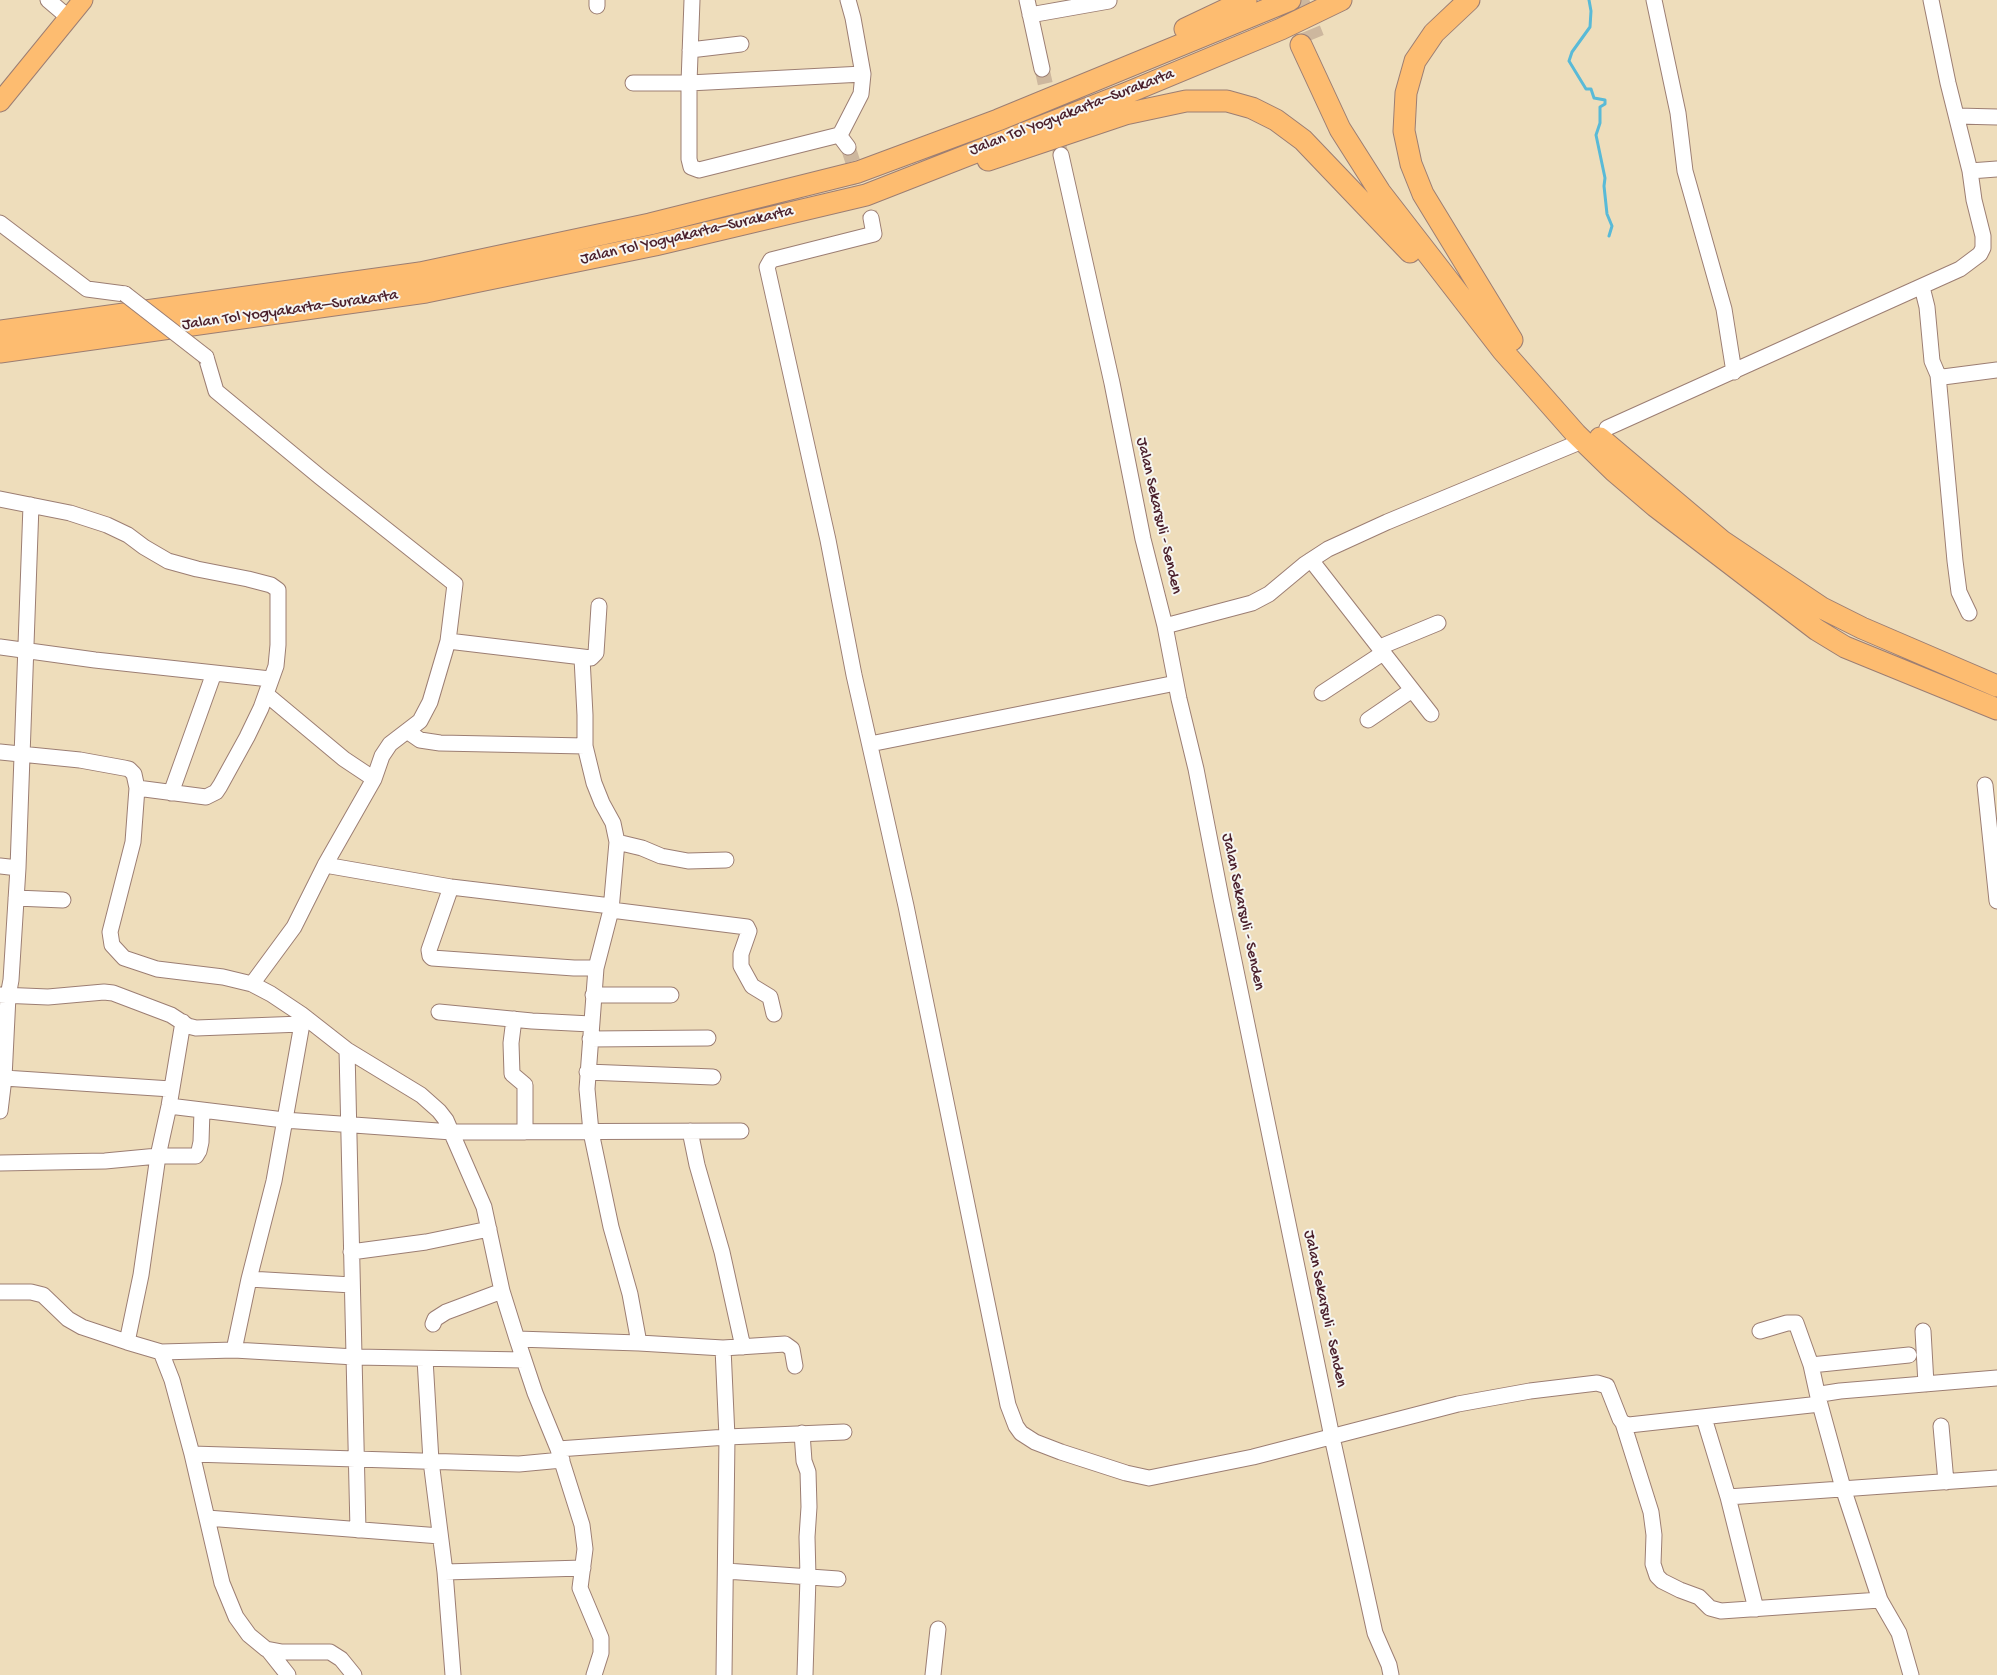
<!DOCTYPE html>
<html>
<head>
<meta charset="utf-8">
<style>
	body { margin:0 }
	canvas { display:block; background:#edb }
</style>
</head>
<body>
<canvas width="1997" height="1675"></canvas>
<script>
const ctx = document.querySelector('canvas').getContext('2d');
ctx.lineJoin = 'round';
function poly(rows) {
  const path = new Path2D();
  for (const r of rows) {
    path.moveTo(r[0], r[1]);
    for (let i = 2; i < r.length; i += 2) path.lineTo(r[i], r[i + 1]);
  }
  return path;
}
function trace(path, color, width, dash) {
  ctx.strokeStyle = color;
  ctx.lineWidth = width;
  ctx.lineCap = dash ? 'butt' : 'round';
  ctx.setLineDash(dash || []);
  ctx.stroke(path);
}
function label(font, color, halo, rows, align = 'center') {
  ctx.font = font + ' "Gochi Hand",sans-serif';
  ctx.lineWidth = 4;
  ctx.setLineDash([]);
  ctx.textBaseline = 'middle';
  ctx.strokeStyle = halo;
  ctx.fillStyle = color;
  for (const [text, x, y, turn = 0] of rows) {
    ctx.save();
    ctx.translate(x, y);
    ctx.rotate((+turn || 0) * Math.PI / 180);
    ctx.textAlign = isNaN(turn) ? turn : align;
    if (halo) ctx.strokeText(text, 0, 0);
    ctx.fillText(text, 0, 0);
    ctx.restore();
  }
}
trace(poly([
	[1589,0,1591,11,1590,27,1572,52,1569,61,1586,89,1591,89,1594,98,1605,100,1605,104,1600,107,1600,123,1596,135,1605,178,1604,186,1607,214,1612,226,1609,236]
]), '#59bad7', 3);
trace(poly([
	[1042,69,1061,155],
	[848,147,871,218]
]), '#cdb79e', 15, [15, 8]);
trace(poly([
	[1298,0,1314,39]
]), '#cdb79e', 21, [21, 11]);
const minor = poly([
	[48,0,68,17],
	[692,0,689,83,689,159,691,167,699,170,839,135],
	[1027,0,1042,69],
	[1654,0,1678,113,1685,171,1724,309,1734,372],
	[597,6,597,0],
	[1030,15,1109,1],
	[690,50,741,44],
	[633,83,689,83,863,74],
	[1957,116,1997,117],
	[848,147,839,135,842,131,861,94,863,74,853,18,848,0],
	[1061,155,1112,383,1143,539,1165,626,1179,699,1196,769,1221,898,1332,1437,1375,1633,1389,1665,1391,1675],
	[1970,171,1997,169],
	[871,218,874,234,771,260,767,267,828,540,854,675,906,906,1008,1405,1016,1426,1021,1433,1035,1442,1061,1452,1126,1473,1149,1478,1253,1457,1458,1404,1530,1391,1597,1383,1607,1386,1620,1419,1623,1423,1629,1425,1820,1404],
	[0,223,87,289,125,294],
	[1922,287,1927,307,1932,361,1938,375,1943,377,1997,370],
	[206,357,216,391,320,477,455,584,448,641,430,702,420,721,390,744,382,756,374,779,325,865,294,927,252,984],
	[1938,375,1955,561,1959,592,1969,613],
	[1607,428,1960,269,1980,254,1983,248,1983,236,1974,200,1970,171,1948,83,1931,0],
	[0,499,70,513,107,525,128,535,144,547,168,561,197,569,248,579,271,585,278,590,278,645,276,666,261,708,247,737,220,786,216,792,206,797,137,788],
	[1311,560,1431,714],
	[1165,626,1252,603,1269,594,1305,564,1328,549,1387,522,1575,444],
	[448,641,591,658,596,653,599,606],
	[0,647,95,660,270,679],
	[1380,647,1438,623],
	[582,658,585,715,585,746,594,783,602,803,613,823,617,842,611,910,596,968,587,1089,591,1132,611,1227,630,1294,639,1343],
	[1322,693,1383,653],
	[266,694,344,759,374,779],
	[1368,720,1412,690],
	[407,731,420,740,440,743,585,746],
	[870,744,1176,683],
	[0,752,80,760,124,768,129,769,134,774,137,788,133,842,110,932,112,945,124,958,157,969,223,977,252,984,271,994,301,1014,347,1050,421,1095,439,1111,446,1120,484,1207,502,1291,517,1339,535,1393,558,1449,582,1525,585,1549,580,1588,601,1638,601,1653,594,1675],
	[1985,785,1997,901],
	[171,793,214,673],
	[617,842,642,848,661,856,688,861,726,860],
	[325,865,451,887,611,906],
	[0,866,18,868],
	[451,887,429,950,430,956,432,958,574,968,596,968],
	[16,898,63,900],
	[611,910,747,927,749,931,741,954,741,966,752,986,770,997,774,1014],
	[0,995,48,997,104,992,113,993,171,1015,188,1026,196,1028,302,1024,308,1020],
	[593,995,671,995],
	[439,1012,532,1021,591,1024],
	[514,1019,511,1043,512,1074,525,1085,525,1132],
	[590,1039,708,1038],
	[347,1050,358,1530],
	[587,1072,713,1077],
	[4,1078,171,1089],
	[169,1106,284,1120,452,1132,741,1131],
	[0,1111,4,1078,8,996,11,980,18,868,31,505],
	[690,1131,697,1165,722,1252,743,1347],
	[0,1163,105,1161,158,1156,196,1156,199,1151,201,1142,202,1110],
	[351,1252,426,1242,489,1229],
	[249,1279,352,1285],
	[0,1292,31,1292,43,1295,68,1319,82,1327,127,1342,161,1352,172,1380,192,1454,222,1583,236,1617,249,1635,266,1649,282,1652,330,1652,341,1659,354,1675],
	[433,1324,435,1319,446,1312,502,1291],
	[1760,1331,1787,1323,1796,1323,1811,1365,1818,1397],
	[1923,1331,1926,1384],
	[517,1339,639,1343,723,1348,785,1344,792,1349,795,1366],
	[127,1342,141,1275,158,1156,169,1106,183,1022],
	[723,1348,727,1437,724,1675],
	[234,1350,249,1279,274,1181,302,1024],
	[161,1352,234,1350,355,1357,524,1360],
	[425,1359,431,1461,445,1572,453,1675],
	[1811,1365,1909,1355],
	[1704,1418,1728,1497,1756,1609],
	[1623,1423,1651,1512,1654,1535,1653,1564,1657,1576,1662,1581,1680,1590,1699,1597,1710,1608,1721,1611,1880,1600],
	[1941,1426,1946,1482],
	[802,1433,804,1461,808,1472,809,1507,807,1537,808,1577,805,1675],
	[558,1449,727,1437,844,1432],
	[192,1454,519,1464,562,1460],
	[1728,1497,1997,1478],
	[207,1518,440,1536],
	[726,1571,838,1579],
	[445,1572,583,1568],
	[269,1651,288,1675],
	[933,1675,938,1629],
	[1911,1675,1899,1633,1880,1600,1843,1488,1818,1397,1821,1394,1840,1391,1997,1378]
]);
const major = poly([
	[0,102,83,0]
]);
const highway = poly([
	[1469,0,1434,33,1415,61,1406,93,1404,131,1411,164,1423,194,1512,340],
	[1185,29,1246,0],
	[1301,45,1340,129,1380,192,1503,351,1576,434,1614,471,1655,506,1817,630,1845,647,1997,709],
	[988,160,1125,114,1186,101,1227,101,1252,108,1276,120,1303,140,1410,252],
	[0,331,420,273,650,224,858,172,998,120,1290,0],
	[0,352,426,292,655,245,866,195,1127,93,1281,29,1341,0],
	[1600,438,1722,541,1822,608,1862,628,1997,686]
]);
trace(minor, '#9c7e73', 17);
trace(major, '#9c7e73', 21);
trace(highway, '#9c7e73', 23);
trace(minor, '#fff', 15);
trace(major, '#fdbc70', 19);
trace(highway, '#fdbc70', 21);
const minorBridge = poly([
	[125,294,206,357]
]);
trace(minorBridge, '#9c7e73', 17, []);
trace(minorBridge, '#fff', 15);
label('16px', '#4a1f2b', '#f6f6f2', [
	["Jalan Tol Yogyakarta–Surakarta",1072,113,-21],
	["Jalan Tol Yogyakarta–Surakarta",687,236,-13],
	["Jalan Tol Yogyakarta–Surakarta",290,311,-8],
	["Jalan Sekarsuli - Senden",1158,516,77],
	["Jalan Sekarsuli - Senden",1242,912,78],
	["Jalan Sekarsuli - Senden",1324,1309,78]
]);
</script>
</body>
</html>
